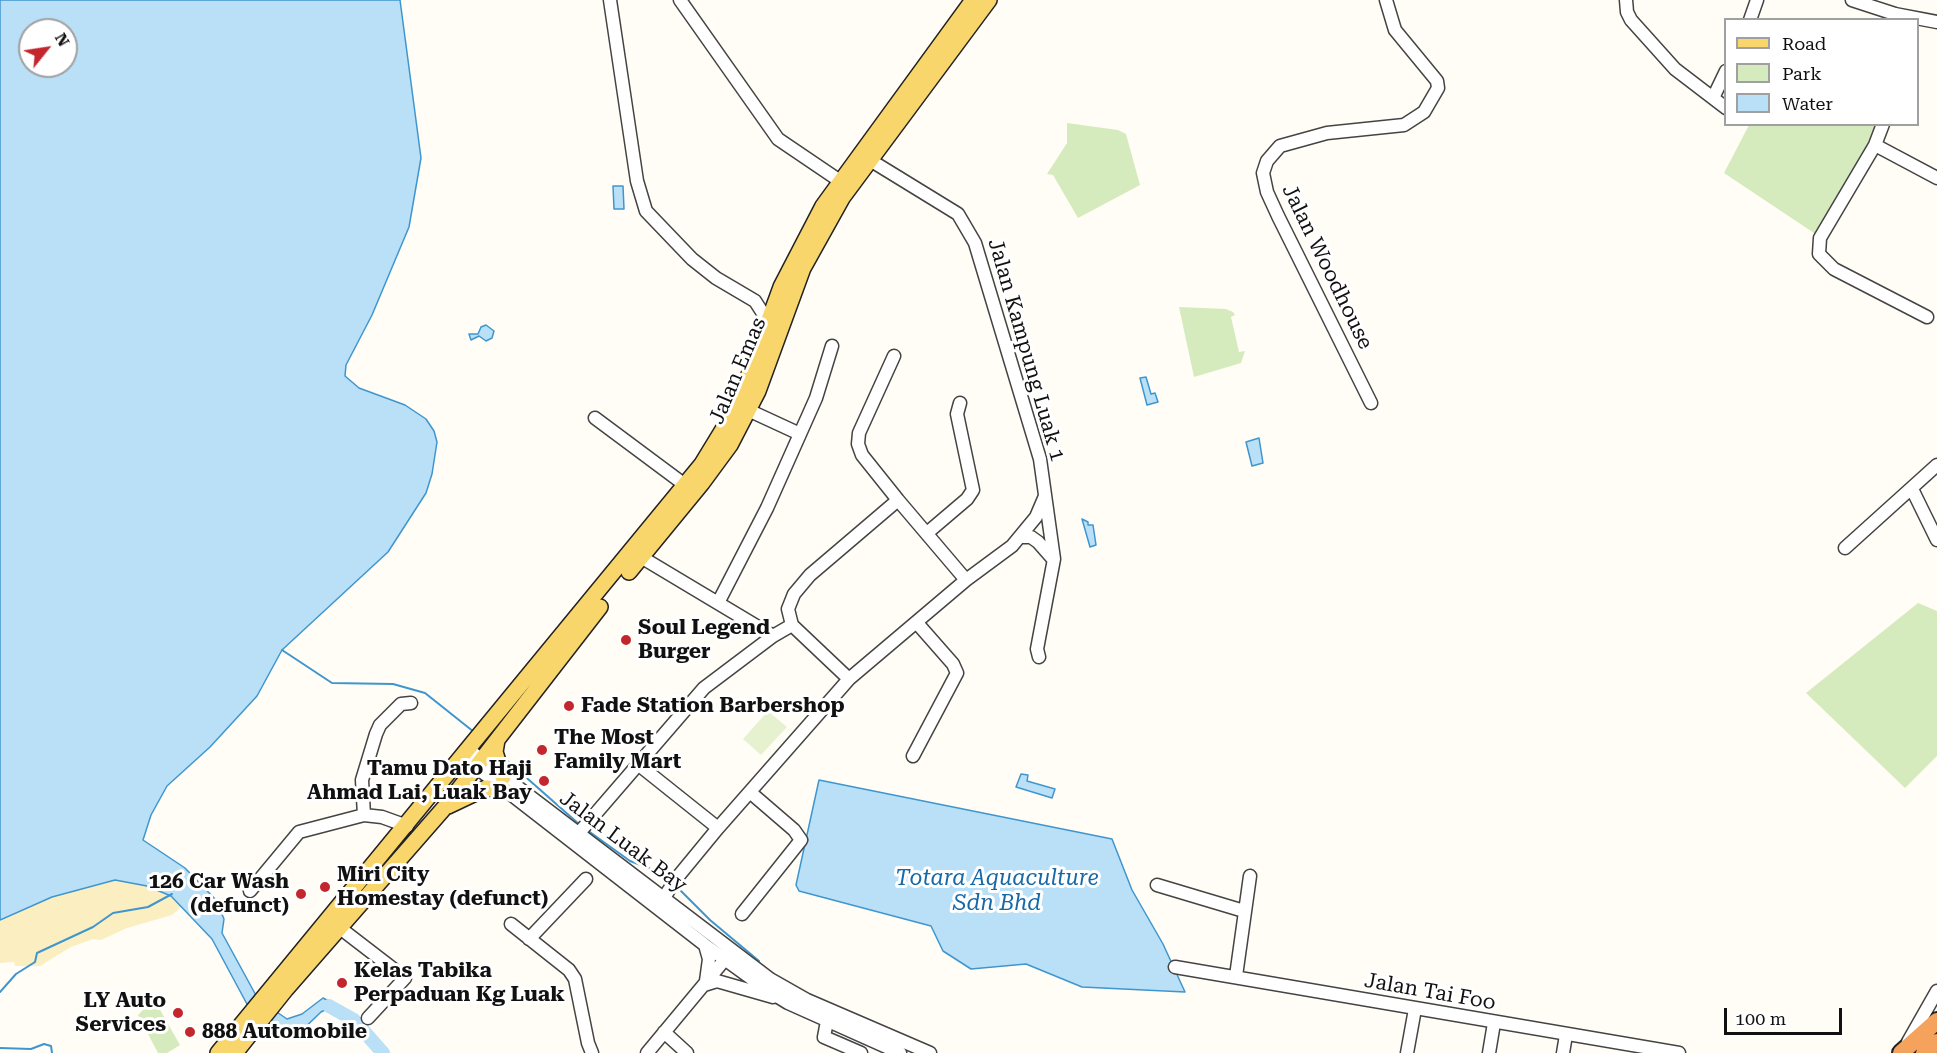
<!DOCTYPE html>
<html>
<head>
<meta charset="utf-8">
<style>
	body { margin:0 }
	#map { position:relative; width:1937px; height:1053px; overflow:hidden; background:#fffdf5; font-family:"Roboto Serif",serif }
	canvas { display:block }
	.legend { position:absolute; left:1724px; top:18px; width:195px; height:108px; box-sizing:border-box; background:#fff; border:2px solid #a0a0a0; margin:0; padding:8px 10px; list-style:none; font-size:18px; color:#111 }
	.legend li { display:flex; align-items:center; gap:12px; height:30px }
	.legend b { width:30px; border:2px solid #a0a0a0 }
	.north { position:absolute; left:18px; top:18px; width:60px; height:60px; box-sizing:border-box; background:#fff; border:2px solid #a0a0a0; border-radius:50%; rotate:60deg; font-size:16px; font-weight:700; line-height:24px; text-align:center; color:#111 }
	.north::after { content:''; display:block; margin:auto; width:21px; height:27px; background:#c4262e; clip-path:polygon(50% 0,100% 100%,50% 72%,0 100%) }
	.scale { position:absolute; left:1724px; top:1008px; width:118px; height:27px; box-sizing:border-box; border:3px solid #111; border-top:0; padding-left:8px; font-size:18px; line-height:21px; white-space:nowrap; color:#111; -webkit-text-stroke:4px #fff; paint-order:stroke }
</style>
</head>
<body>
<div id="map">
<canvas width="1937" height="1053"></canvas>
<ul class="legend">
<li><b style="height:8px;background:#f9d66b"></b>Road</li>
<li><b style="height:16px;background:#d5ebbd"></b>Park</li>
<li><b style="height:16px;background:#b9e0f7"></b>Water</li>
</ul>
<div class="north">N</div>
<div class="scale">100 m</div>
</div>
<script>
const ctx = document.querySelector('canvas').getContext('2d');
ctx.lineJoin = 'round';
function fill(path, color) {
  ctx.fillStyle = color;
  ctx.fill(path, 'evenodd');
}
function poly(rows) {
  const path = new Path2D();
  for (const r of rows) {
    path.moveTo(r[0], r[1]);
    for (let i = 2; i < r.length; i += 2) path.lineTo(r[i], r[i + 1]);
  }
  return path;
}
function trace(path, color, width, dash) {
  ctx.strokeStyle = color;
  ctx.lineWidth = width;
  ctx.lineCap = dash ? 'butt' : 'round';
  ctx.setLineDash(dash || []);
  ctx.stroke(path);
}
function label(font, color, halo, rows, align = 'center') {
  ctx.font = font + ' "Roboto Serif",serif';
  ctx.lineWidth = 6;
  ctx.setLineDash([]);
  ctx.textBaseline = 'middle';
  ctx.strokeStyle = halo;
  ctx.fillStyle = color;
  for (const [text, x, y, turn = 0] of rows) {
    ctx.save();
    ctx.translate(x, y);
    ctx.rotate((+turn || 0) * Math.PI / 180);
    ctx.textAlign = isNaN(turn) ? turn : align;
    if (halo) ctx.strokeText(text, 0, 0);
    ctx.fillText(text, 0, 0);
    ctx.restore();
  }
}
fill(poly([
	[1067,123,1118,130,1126,134,1140,185,1078,218,1053,175,1047,174,1067,143],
	[1749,125,1876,125,1869,143,1817,235,1724,173],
	[1179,307,1226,309,1233,312,1235,315,1231,317,1239,352,1245,351,1241,363,1194,377],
	[1918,603,1937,611,1937,756,1905,788,1806,693],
	[154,999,180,1045,167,1053,158,1053,138,1015]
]), '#d5ebbd');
fill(poly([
	[115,880,147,886,171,896,181,907,172,915,127,928,101,940,93,939,71,947,40,966,15,966,14,962,0,963,0,920,52,897]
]), '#fbeec1');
fill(poly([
	[768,711,787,727,761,755,743,739]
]), '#e6f2cf');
const water = poly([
	[0,0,400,0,421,158,409,227,372,315,346,365,345,376,359,388,405,405,426,419,434,431,437,442,432,474,426,493,388,552,282,650,257,696,210,747,167,786,151,815,143,840,185,868,216,900,224,919,222,933,258,999,287,1019,302,1014,323,998,346,1010,343,1019,336,1013,325,1010,321,1012,294,1038,248,1006,212,939,171,896,147,886,115,880,52,897,0,920,0,0],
	[30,30,66,30,66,66,30,66,30,30],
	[613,186,623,186,624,209,614,209,613,186],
	[486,325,494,331,492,338,486,341,479,336,471,340,469,334,478,334,481,327,486,325],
	[1146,377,1151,394,1155,393,1158,402,1147,405,1140,378,1146,377],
	[1259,438,1263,463,1252,466,1246,442,1259,438],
	[1082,519,1088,522,1088,525,1093,525,1096,545,1090,547,1082,519],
	[1021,774,1028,775,1027,781,1055,789,1052,798,1016,787,1021,774],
	[819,780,1112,839,1132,890,1163,944,1185,992,1082,987,1026,964,971,969,943,951,931,926,799,891,796,885,819,780]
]);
fill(water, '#b9e0f7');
trace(water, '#3f96cf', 1.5);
trace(poly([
	[282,650,332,683,393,684,425,693,474,732],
	[503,757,580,825],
	[587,830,630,861,668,875,671,880],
	[677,887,710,920,759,961],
	[0,992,16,974,35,962,37,953,93,927,113,913,148,907,172,894],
	[0,1048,31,1049,44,1044,51,1046,52,1053]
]), '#3f96cf', 2);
trace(poly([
	[329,1006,354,1020,383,1053]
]), '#b9e0f7', 14);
const minor = poly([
	[610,0,637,181,646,211,692,259,716,278,755,301,766,318,768,326],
	[680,0,778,139,840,181],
	[1626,0,1627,12,1631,20,1675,69,1726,108],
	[1852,0,1895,14,1937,22],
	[1750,20,1757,0],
	[1713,98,1726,71],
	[1883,124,1875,145,1820,238,1819,254,1834,269,1927,317],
	[1875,145,1937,178],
	[870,160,958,214,975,243,1040,459,1054,559,1037,649,1039,657],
	[894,356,859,433,858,444,862,455,898,500,966,580],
	[1371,403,1278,216,1267,192,1263,173,1267,161,1280,146,1327,133,1404,125,1424,112,1438,88,1437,81,1395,30,1386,0],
	[748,410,800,434],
	[595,418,685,485],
	[1912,489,1937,540],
	[927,533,967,499,973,490,957,414,960,403],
	[1022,537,1031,537,1038,542,1053,559],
	[1845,548,1937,465],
	[641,557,773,636],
	[719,601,767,508,800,434,816,398,832,346],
	[792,625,788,609,794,594,810,575,898,500],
	[792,625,849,679],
	[469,750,770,979,807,1000,930,1053],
	[913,756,957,673,953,664,917,623],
	[463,757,705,945,770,992,788,1003,900,1053],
	[639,765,718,828],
	[364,815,362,780,376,734,380,725,401,704,411,703],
	[578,834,704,688,773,636,792,625],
	[1157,885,1244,911],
	[250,891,299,832,364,815,382,817,407,826],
	[658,907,676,879,718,828,849,679,966,580,1012,546,1036,517,1045,496],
	[742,914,801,840,794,830,751,793],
	[511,924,569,970,575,979,588,1043,592,1053],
	[340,928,405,978,368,1018],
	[529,939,586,879],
	[705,945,709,959,706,981],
	[1175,967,1679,1053],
	[1236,976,1250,876],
	[704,985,717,981,773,997],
	[827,1021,824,1037,861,1053],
	[664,1032,687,1053],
	[1908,1042,1937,991],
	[647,1053,726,958],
	[1407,1053,1415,1009],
	[1489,1053,1494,1023],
	[1563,1053,1566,1035]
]);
const major = poly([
	[629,572,702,483,730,445,758,391,803,268,842,198,989,0],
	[497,740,495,752,503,777],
	[448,806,486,788,504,790],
	[218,1053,702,464,738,405,781,287,823,206,973,0],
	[235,1053,286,989,445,807,600,607]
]);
const highway = poly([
	[1901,1053,1937,1021],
	[1924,1053,1937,1042]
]);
trace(minor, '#444', 15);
trace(major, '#222', 18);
trace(highway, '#222', 20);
trace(minor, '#fff', 12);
trace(major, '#f9d66b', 15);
trace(highway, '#f5a25d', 16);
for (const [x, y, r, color] of [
	[626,640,6,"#c4262e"],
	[569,706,6,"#c4262e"],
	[542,750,6,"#c4262e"],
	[544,781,6,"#c4262e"],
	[325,887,6,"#c4262e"],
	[301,894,6,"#c4262e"],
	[342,983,6,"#c4262e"],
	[178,1013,6,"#c4262e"],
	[190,1032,6,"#c4262e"]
]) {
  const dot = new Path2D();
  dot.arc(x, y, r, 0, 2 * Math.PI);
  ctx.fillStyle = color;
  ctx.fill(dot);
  trace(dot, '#fff', 2);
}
label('21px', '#111', '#fff', [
	["Jalan Woodhouse",1327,267,64],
	["Jalan Kampung Luak 1",1026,350,74],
	["Jalan Emas",738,371,-67],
	["Jalan Luak Bay",623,842,37],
	["Jalan Tai Foo",1430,992,10]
]);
label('bold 21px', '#111', '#fff', [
	["Soul Legend",638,628],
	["Burger",638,652],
	["Fade Station Barbershop",581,706],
	["The Most",554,738],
	["Family Mart",554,762],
	["Tamu Dato Haji",532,769,"right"],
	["Ahmad Lai, Luak Bay",532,793,"right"],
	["Miri City",337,875],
	["Homestay (defunct)",337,899],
	["126 Car Wash",289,882,"right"],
	["(defunct)",289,906,"right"],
	["Kelas Tabika",354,971],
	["Perpaduan Kg Luak",354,995],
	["LY Auto",166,1001,"right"],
	["Services",166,1025,"right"],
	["888 Automobile",202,1032]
], 'left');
label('italic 22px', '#1768a6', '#fff', [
	["Totara Aquaculture",997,879],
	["Sdn Bhd",997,904]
]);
</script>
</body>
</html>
